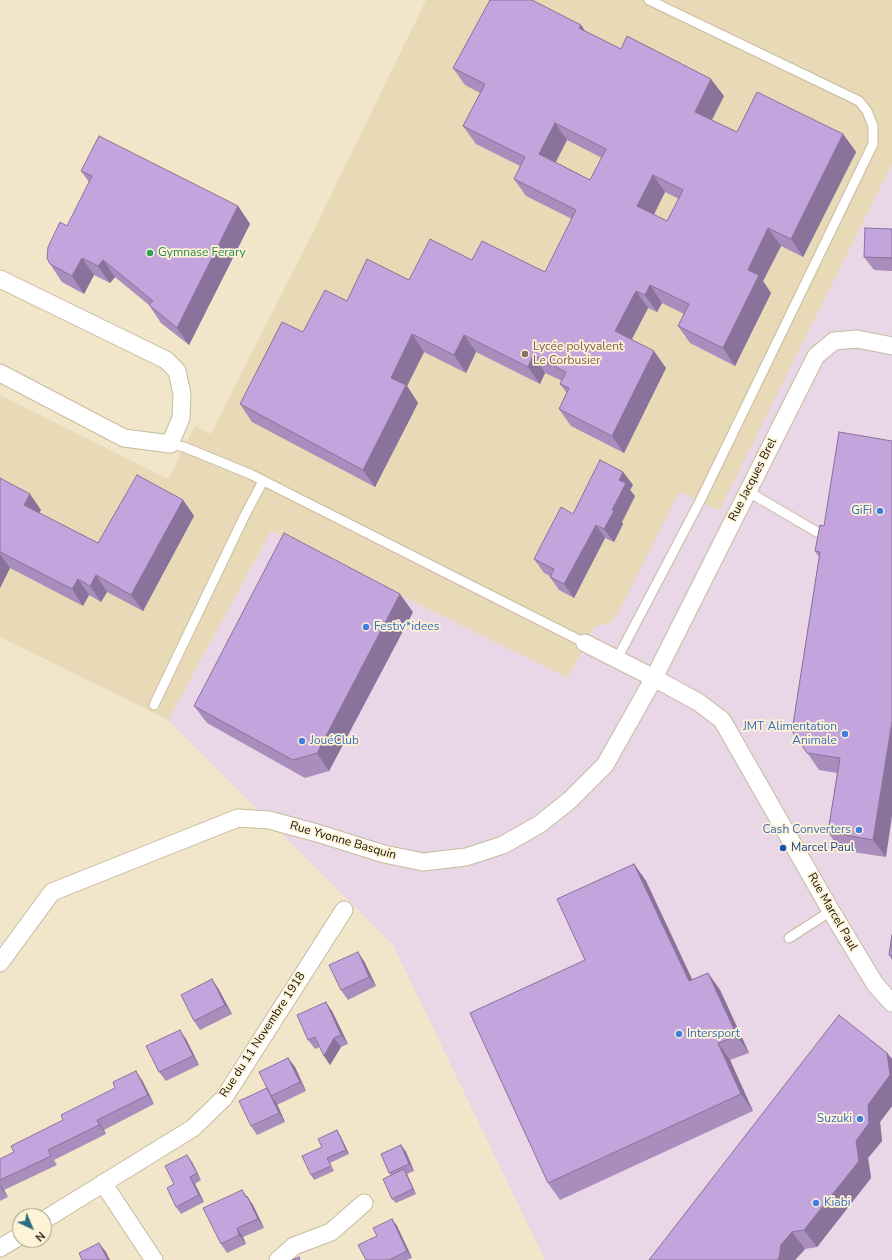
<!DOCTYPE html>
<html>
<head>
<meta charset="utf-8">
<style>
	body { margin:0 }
	#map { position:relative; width:892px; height:1260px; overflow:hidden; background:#f1e6c9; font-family:"Nunito Sans",sans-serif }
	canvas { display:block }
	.north { position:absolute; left:12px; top:1208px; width:40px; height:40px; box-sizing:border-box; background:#fef3d6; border:1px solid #a29984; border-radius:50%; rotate:136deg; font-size:11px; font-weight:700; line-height:16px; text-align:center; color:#171309 }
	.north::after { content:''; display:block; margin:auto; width:14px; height:18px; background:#2c6d80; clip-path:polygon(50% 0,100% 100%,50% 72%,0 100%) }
</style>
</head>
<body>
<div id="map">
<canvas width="892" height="1260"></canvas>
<div class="north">N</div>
</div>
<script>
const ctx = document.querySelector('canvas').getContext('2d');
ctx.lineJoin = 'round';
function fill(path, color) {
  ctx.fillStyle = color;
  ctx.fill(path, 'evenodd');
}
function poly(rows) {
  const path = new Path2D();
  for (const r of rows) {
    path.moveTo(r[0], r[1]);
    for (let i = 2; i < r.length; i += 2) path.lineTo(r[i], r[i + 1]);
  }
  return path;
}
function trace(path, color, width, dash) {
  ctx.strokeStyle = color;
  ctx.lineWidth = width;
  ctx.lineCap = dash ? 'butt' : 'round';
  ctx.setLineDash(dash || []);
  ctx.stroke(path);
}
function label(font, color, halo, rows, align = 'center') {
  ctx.font = font + ' "Nunito Sans",sans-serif';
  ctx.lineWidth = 3.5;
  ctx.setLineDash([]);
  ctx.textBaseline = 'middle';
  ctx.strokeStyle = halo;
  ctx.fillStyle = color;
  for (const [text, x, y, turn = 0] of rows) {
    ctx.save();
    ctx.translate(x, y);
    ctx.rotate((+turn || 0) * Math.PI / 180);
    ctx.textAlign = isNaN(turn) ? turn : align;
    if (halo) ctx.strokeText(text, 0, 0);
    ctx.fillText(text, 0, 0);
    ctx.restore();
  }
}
fill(poly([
	[892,138,892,1260,545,1260,393,945,168,720,271,531,585,643]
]), '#e9d6e6');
fill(poly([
	[426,0,892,0,892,164,719,511,700,501,679,492,616,617,608,624,594,626,568,678,271,531,168,720,0,637,0,395,168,479,195,426,211,434,313,232]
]), '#e8dab6');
const lane = poly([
	[170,444,184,447,250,474,585,643],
	[747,491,817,532],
	[617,659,700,501,873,144,873,126,867,111,859,101,649,0],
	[154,705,244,517,263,481],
	[789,938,831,911]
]);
const street = poly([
	[0,279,166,360,177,371,182,394,181,418,170,444,124,438,0,373],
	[585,643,654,678,698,702,722,720,831,911,875,984,892,1003],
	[0,963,52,892,238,818,269,820,317,833,384,854,423,862,466,857,503,845,540,824,570,800,605,765,654,678,816,356,834,341,857,339,892,346],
	[103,1183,154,1260],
	[44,1220,193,1128,224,1098,344,910],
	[0,1248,20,1236],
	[278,1260,294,1246,331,1232,364,1203]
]);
trace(lane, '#c6bb9f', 11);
trace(street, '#c6bb9f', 19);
trace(lane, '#fff', 9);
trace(street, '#fff', 17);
fill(poly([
	[581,25,585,31,621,49,724,96,712,120,737,132,843,134,856,152,803,257,781,246,763,281,771,293,735,366,690,343,678,326,684,314,662,303,657,312,648,308,632,339,666,368,624,453,571,426,559,409,567,393,560,384,562,381,545,373,540,384,476,352,466,373,424,352,407,386,418,403,375,487,252,422,240,404,303,332,347,301,472,260,545,272,572,219,526,196,514,179,520,166,476,144,463,126,480,93,465,85,453,68],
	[567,140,602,158,590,180,556,162],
	[665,192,679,199,667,221,654,215],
	[81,171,238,206,250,224,189,345,161,323,149,305,115,277,110,283,94,275,84,294,62,282,50,264,67,226,89,182],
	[892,229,892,271,874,270,864,257],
	[623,472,633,485,630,490,635,496,622,522,623,524,614,542,605,538,574,598,559,590,550,577,550,576,544,573,534,559,573,514],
	[0,478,41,510,39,513,98,543,183,500,194,516,143,611,107,592,101,602,89,595,83,606,10,568,0,588],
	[820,525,886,857,840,850,828,832,837,773,819,770,792,731,819,557,815,551],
	[413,612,329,771,305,778,207,723,194,706],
	[634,864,646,881,692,980,708,973,720,990,749,1053,730,1060,753,1111,560,1200,548,1183,585,960],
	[892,935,892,960,889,955],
	[364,961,376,986,348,1000,341,990],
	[218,988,232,1014,200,1030,194,1021],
	[332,1011,348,1044,341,1047,330,1065,324,1056,320,1047,315,1049,308,1040],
	[186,1039,199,1065,166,1081,159,1072],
	[887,1053,892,1059,892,1106,880,1122,882,1141,868,1158,871,1178,817,1247,805,1249,795,1260,649,1260],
	[288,1058,295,1067,306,1091,277,1105,277,1104,285,1122,257,1135,251,1126],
	[142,1080,154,1104,104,1130,106,1134,54,1160,57,1165,4,1190,8,1197,0,1201,0,1159,14,1152,115,1088],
	[340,1135,349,1154,330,1163,334,1171,314,1180,311,1175,322,1147],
	[401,1145,406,1152,414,1171,407,1174,416,1194,396,1203,392,1199,391,1175,389,1173],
	[192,1162,201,1180,195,1184,204,1202,181,1214,176,1207,174,1184],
	[246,1196,247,1196,253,1205,264,1228,243,1237,246,1244,227,1253,221,1244],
	[392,1219,397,1226,412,1258,407,1260,366,1260,377,1236]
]), '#a98dbd');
fill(poly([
	[581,25,593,42,579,28],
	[711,79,724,96,707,129,695,112],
	[555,123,567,140,551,171,539,154],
	[843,134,856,152,803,257,791,239],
	[653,175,665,192,649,223,637,206],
	[238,206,250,224,189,345,177,328],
	[768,228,781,246,763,281,771,293,735,366,723,348,748,270],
	[82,258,94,275,84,294,72,276],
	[103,260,115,277,110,283,98,266],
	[650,285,662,303,657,312,645,295],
	[636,291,648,308,627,348,615,331],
	[412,334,424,352,407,386,418,403,375,487,363,470,391,378],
	[464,335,476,352,466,373,454,355],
	[654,351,666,368,624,453,612,436],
	[533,355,545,373,540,384,528,367],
	[623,472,633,485,630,490,635,496,622,522,623,524,614,542,604,529,612,510,619,480],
	[30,494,41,510,35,521,24,505],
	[183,500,194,516,143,611,131,595],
	[596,525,605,538,574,598,564,584],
	[0,554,10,568,0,588],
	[96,575,107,592,101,602,90,586],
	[78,579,89,595,83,606,72,589],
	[400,594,413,612,329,771,317,753],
	[892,721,892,816,886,857,873,840],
	[634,864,646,881,701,998,689,981],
	[358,952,364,961,376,986,369,977],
	[708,973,720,990,749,1053,737,1036],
	[212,979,218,988,232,1014,225,1005],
	[326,1002,332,1011,348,1044,341,1035],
	[180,1030,186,1039,199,1065,193,1056],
	[334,1038,341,1047,330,1065,324,1056],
	[718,1043,730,1060,753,1111,741,1094],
	[887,1053,892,1059,892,1106,880,1122,882,1141,868,1158,871,1178,817,1247,804,1230,856,1141,868,1105],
	[288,1058,295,1067,306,1091,300,1082],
	[136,1071,142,1080,154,1104,148,1095],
	[271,1096,277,1104,285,1122,279,1113],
	[97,1120,104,1130,106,1134,99,1125],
	[337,1130,340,1135,349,1154,346,1150],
	[401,1145,406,1152,414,1171,409,1164],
	[187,1155,192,1162,201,1180,197,1173],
	[404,1169,407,1174,416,1194,413,1189],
	[190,1177,195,1184,204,1202,199,1195],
	[0,1184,4,1190,8,1197,1,1188],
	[242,1190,253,1205,264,1228,258,1219],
	[392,1219,397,1226,412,1258,407,1251],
	[237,1228,243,1237,246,1244,239,1235],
	[792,1232,805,1249,795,1260,777,1260,781,1245],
	[99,1243,106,1252,110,1260,108,1260]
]), '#89739a');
const building = poly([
	[490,0,532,0,581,25,579,28,621,49,627,36,711,79,695,112,737,132,757,92,843,134,791,239,768,228,748,270,759,275,723,348,678,326,689,304,650,285,645,295,636,291,615,331,654,351,612,436,559,409,569,388,560,384,566,372,533,355,528,367,464,335,454,355,412,334,391,378,406,385,363,470,240,404,282,322,303,332,325,290,347,301,367,259,409,280,430,239,472,260,482,241,545,272,576,210,514,179,525,157,463,126,485,84,453,68,490,0],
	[555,123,606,149,590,180,539,154,555,123],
	[653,175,683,190,667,221,637,206,653,175],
	[99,136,238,206,177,328,149,305,153,301,103,260,98,266,82,258,72,276,50,264,47,258,48,247,60,222,67,226,92,176,81,171,99,136],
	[865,228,892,229,892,258,864,257,865,228],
	[839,432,892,441,892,721,873,840,828,832,840,758,807,753,792,731,820,552,815,551,820,525,824,526,839,432],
	[600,460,623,472,619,480,626,483,612,510,614,511,604,529,596,525,564,584,550,577,554,569,534,559,561,507,573,514,600,460],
	[137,475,183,500,131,595,96,575,90,586,78,579,72,589,0,552,0,478,30,494,24,505,98,543,137,475],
	[284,533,400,594,317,753,293,760,194,706,284,533],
	[634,864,689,981,708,973,737,1036,718,1043,741,1094,548,1183,470,1013,585,960,557,899,634,864],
	[892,935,892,956,889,955,892,935],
	[358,952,369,977,341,990,329,965,358,952],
	[212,979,225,1005,194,1021,181,995,212,979],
	[326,1002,341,1035,334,1038,324,1056,315,1037,308,1040,297,1015,326,1002],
	[839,1015,887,1053,890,1075,868,1105,869,1123,856,1141,859,1161,804,1230,792,1232,781,1245,779,1258,777,1260,649,1260,839,1015],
	[180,1030,193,1056,159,1072,146,1046,180,1030],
	[288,1058,300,1082,271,1096,259,1072,288,1058],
	[136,1071,148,1095,97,1120,99,1125,48,1150,51,1156,0,1180,0,1159,14,1152,11,1146,63,1120,61,1115,115,1088,113,1082,136,1071],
	[267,1088,279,1113,251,1126,239,1101,267,1088],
	[337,1130,346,1150,327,1158,331,1166,311,1175,302,1156,322,1147,318,1139,337,1130],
	[401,1145,409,1164,389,1173,381,1154,401,1145],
	[187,1155,197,1173,190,1177,199,1195,176,1207,167,1188,174,1184,165,1166,187,1155],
	[404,1169,413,1189,392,1199,383,1179,404,1169],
	[242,1190,246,1197,247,1196,258,1219,237,1228,239,1235,221,1244,203,1208,242,1190],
	[392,1219,407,1251,389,1260,366,1260,358,1245,377,1236,373,1228,392,1219],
	[99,1243,108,1260,82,1260,79,1253,99,1243],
	[299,1257,300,1260,292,1260,299,1257]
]);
fill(building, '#c4a4dc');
trace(building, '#89739a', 1);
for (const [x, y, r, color] of [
	[150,253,4,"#2e9e5b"],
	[525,354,4,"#8d6e63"],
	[880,511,4,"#3f7fe0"],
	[366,627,4,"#3f7fe0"],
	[845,734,4,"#3f7fe0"],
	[302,741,4,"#3f7fe0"],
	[859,830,4,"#3f7fe0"],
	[783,848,4,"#1a4fb4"],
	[679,1034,4,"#3f7fe0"],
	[860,1119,4,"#3f7fe0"],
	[816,1203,4,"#3f7fe0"]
]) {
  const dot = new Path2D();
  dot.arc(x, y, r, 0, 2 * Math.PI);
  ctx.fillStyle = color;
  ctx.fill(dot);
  trace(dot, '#fef3d6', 1.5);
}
label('12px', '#27864d', '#fef3d6', [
	["Gymnase Ferary",158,253]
], 'left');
label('12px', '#785e54', '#fef3d6', [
	["Lycée polyvalent",533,347],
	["Le Corbusier",533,361]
], 'left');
label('12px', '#171309', '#fef3d6', [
	["Rue Jacques Brel",753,480,-63],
	["Rue Yvonne Basquin",343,841,16],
	["Rue Marcel Paul",832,912,60],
	["Rue du 11 Novembre 1918",263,1035,-57]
]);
label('12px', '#366cbe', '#fef3d6', [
	["GiFi",872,511],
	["Festiv*idees",374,627,"left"],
	["JMT Alimentation",837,727],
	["Animale",837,741],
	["JouéClub",310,741,"left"],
	["Cash Converters",851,830],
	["Intersport",687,1034,"left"],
	["Suzuki",852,1119],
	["Kiabi",824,1203,"left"]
], 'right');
label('12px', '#164399', '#fef3d6', [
	["Marcel Paul",791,848]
], 'left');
</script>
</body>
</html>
